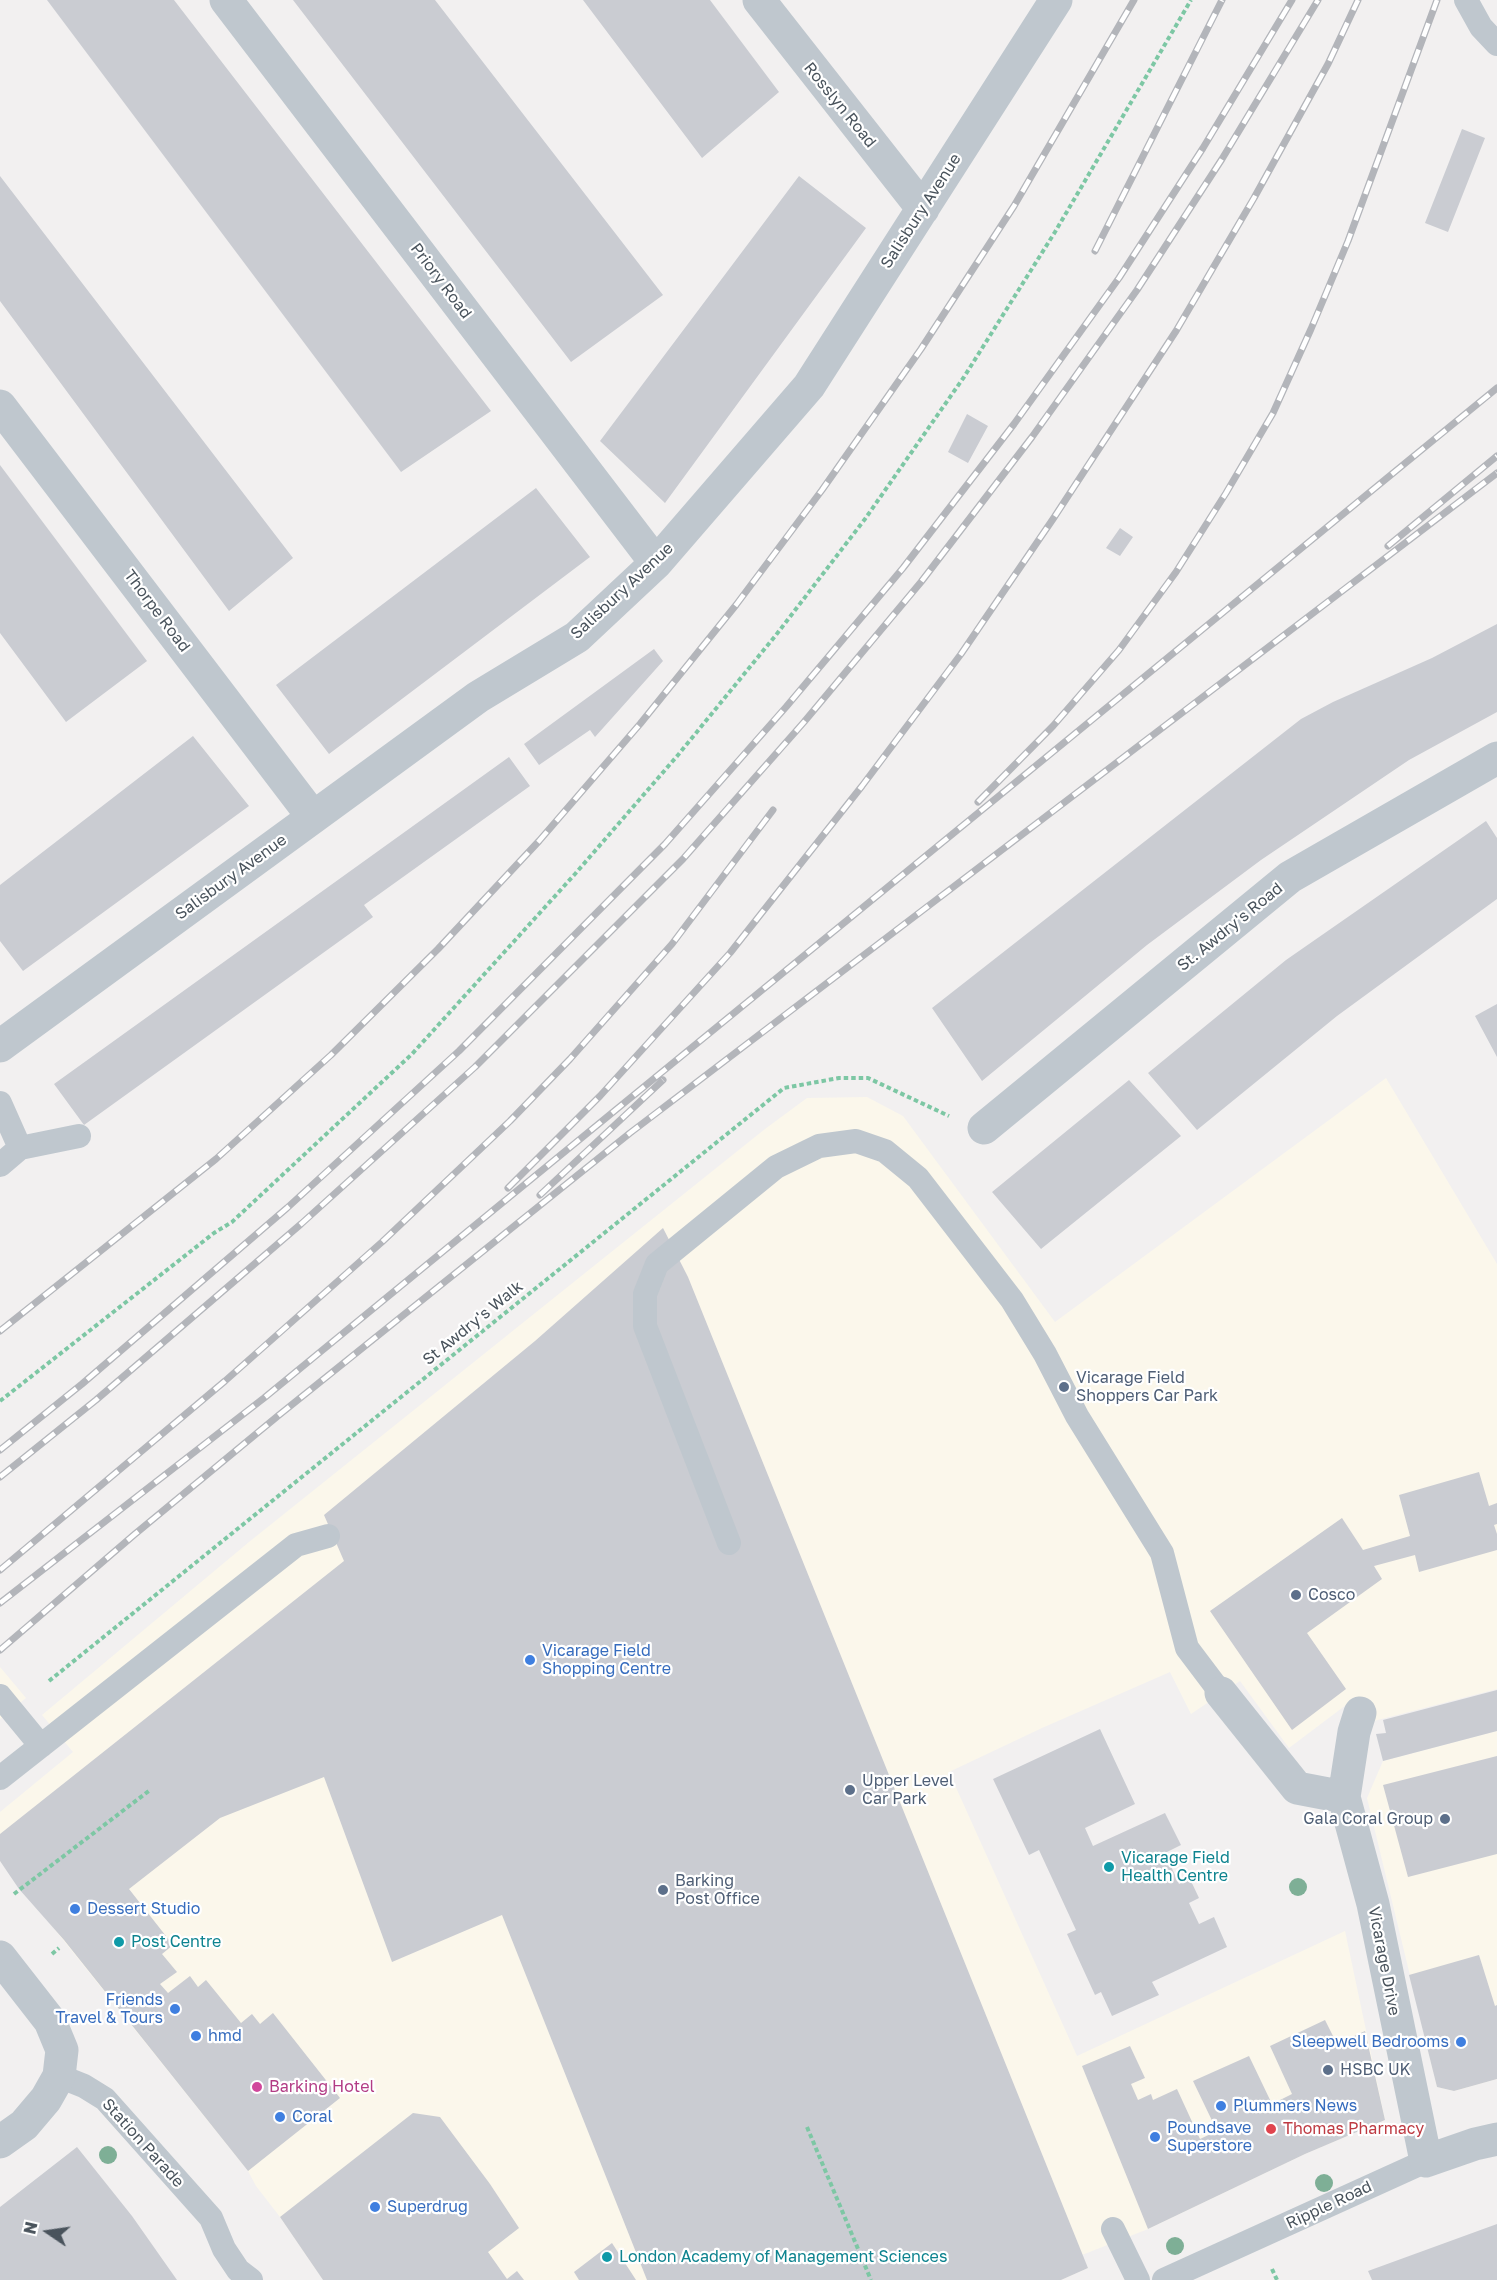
<!DOCTYPE html>
<html>
<head>
<meta charset="utf-8">
<style>
	body { margin:0 }
	#map { position:relative; width:1497px; height:2280px; overflow:hidden; background:#f2f0f0; font-family:"Golos Text",sans-serif }
	canvas { display:block }
	.north { position:absolute; left:18px; top:2202px; width:60px; height:60px; -webkit-text-stroke:4px #fff; paint-order:stroke; rotate:283deg; font-size:16px; font-weight:700; line-height:24px; text-align:center; color:#49535c }
	.north::after { content:''; display:block; margin:auto; width:21px; height:27px; background:#49535c; clip-path:polygon(50% 0,100% 100%,50% 72%,0 100%) }
</style>
</head>
<body>
<div id="map">
<canvas width="1497" height="2280"></canvas>
<div class="north">N</div>
</div>
<script>
const ctx = document.querySelector('canvas').getContext('2d');
ctx.lineJoin = 'round';
function fill(path, color) {
  ctx.fillStyle = color;
  ctx.fill(path, 'evenodd');
}
function poly(rows) {
  const path = new Path2D();
  for (const r of rows) {
    path.moveTo(r[0], r[1]);
    for (let i = 2; i < r.length; i += 2) path.lineTo(r[i], r[i + 1]);
  }
  return path;
}
function trace(path, color, width, dash) {
  ctx.strokeStyle = color;
  ctx.lineWidth = width;
  ctx.lineCap = dash ? 'butt' : 'round';
  ctx.setLineDash(dash || []);
  ctx.stroke(path);
}
function label(font, color, halo, rows, align = 'center') {
  ctx.font = font + ' "Golos Text",sans-serif';
  ctx.lineWidth = 4.5;
  ctx.setLineDash([]);
  ctx.textBaseline = 'middle';
  ctx.strokeStyle = halo;
  ctx.fillStyle = color;
  for (const [text, x, y, turn = 0] of rows) {
    ctx.save();
    ctx.translate(x, y);
    ctx.rotate((+turn || 0) * Math.PI / 180);
    ctx.textAlign = isNaN(turn) ? turn : align;
    if (halo) ctx.strokeText(text, 0, 0);
    ctx.fillText(text, 0, 0);
    ctx.restore();
  }
}
fill(poly([
	[1386,1078,1497,1264,1497,1689,1374,1721,1346,1705,1289,1748,1240,1681,1191,1714,1170,1672,1042,1728,949,1772,1077,2056,1345,1931,1385,2120,1305,2154,1148,2229,1082,2255,1088,2268,1061,2280,323,2280,280,2217,256,2186,248,2171,0,1861,0,1812,73,1752,42,1715,249,1542,765,1129,807,1098,867,1097,903,1116,1055,1322],
	[0,1667,26,1698,0,1719],
	[1497,1731,1497,2079,1454,2091,1437,2087,1367,1798,1383,1761]
]), '#fbf7eb');
fill(poly([
	[47,0,174,0,491,411,401,472],
	[293,0,435,0,663,295,571,362],
	[583,0,710,0,779,92,702,158],
	[1462,129,1485,138,1448,232,1425,223],
	[0,176,293,558,229,611,0,301],
	[799,176,866,228,665,503,600,441],
	[967,414,988,426,968,463,948,452],
	[0,465,147,661,66,722,0,633],
	[536,488,590,557,329,754,276,685],
	[1120,528,1133,537,1120,556,1106,548],
	[1497,624,1497,712,1409,760,1261,860,1147,945,982,1081,932,1008,1301,719,1333,702,1432,658],
	[654,649,663,661,595,737,590,730,539,765,524,744],
	[193,736,249,806,23,971,0,941,0,885],
	[509,757,530,786,364,905,373,917,84,1125,54,1084],
	[1486,821,1497,838,1497,899,1337,1016,1197,1130,1148,1073,1286,960],
	[1497,1004,1497,1057,1475,1016],
	[1129,1080,1181,1136,1041,1249,992,1192],
	[663,1228,688,1277,1088,2268,1061,2280,647,2280,502,1915,392,1962,324,1777,220,1818,129,1889,173,1945,162,1954,177,1972,160,1984,168,1993,190,1976,198,1987,206,1980,241,2023,252,2014,260,2024,273,2013,340,2098,248,2171,64,1940,19,1889,0,1861,0,1834,344,1561,324,1515,535,1341],
	[1479,1472,1489,1506,1497,1503,1497,1524,1494,1525,1497,1534,1497,1550,1419,1572,1415,1555,1374,1566,1382,1579,1307,1633,1346,1689,1292,1730,1210,1611,1342,1518,1363,1550,1410,1536,1399,1495],
	[1497,1690,1497,1731,1383,1761,1376,1734,1386,1733,1383,1720],
	[1100,1729,1135,1804,1085,1828,1093,1846,1165,1813,1181,1845,1165,1853,1179,1884,1190,1879,1199,1898,1189,1903,1199,1924,1214,1917,1227,1947,1152,1982,1159,1995,1112,2016,1101,1992,1095,1995,1067,1934,1076,1930,1039,1850,1029,1855,993,1779],
	[1497,1756,1497,1854,1408,1877,1383,1785],
	[1479,1955,1495,2006,1497,2005,1497,2079,1454,2091,1437,2087,1409,1975],
	[1325,2020,1337,2044,1365,2031,1385,2120,1305,2154,1148,2229,1082,2066,1130,2046,1145,2078,1131,2084,1138,2100,1151,2094,1153,2100,1177,2089,1200,2139,1217,2131,1193,2081,1249,2056,1272,2104,1292,2094,1270,2046],
	[413,2113,440,2117,490,2184,519,2228,488,2252,507,2279,517,2271,524,2280,323,2280,280,2217],
	[77,2147,132,2216,177,2280,0,2280,0,2207],
	[1497,2224,1497,2280,1372,2280,1368,2271],
	[612,2243,636,2280,579,2280,574,2272]
]), '#caccd2');
trace(poly([
	[0,1401,214,1233,232,1222,412,1054,575,874,678,755,776,635,865,519,964,377,1055,232,1191,0],
	[49,1681,784,1088,839,1078,868,1078,949,1116],
	[14,1894,150,1790],
	[52,1954,59,1948],
	[807,2127,871,2280],
	[1272,2269,1277,2280]
]), '#7dc7a4', 4, [4.5, 3]);
trace(poly([
	[1466,0,1481,27,1497,44],
	[0,1103,20,1148],
	[0,1165,20,1148,79,1136],
	[729,1543,645,1326,645,1294,657,1264,776,1167,819,1146,856,1141,885,1151,918,1178,1012,1300,1045,1354,1077,1416,1162,1553,1187,1648,1221,1693],
	[0,1696,41,1746],
	[0,1778,296,1545,328,1536],
	[59,2076,84,2086,105,2099,211,2218,224,2249,238,2270,251,2280],
	[1113,2229,1138,2280],
	[1164,2280,1426,2161]
]), '#bfc7ce', 24);
trace(poly([
	[226,0,656,563],
	[759,0,923,209],
	[0,406,313,817],
	[0,1046,478,697,577,637,656,563,809,386,1056,0],
	[984,1128,1290,877,1497,758],
	[1221,1693,1297,1788,1344,1797,1373,1904,1426,2161,1475,2144,1497,2139],
	[1344,1797,1354,1732,1360,1713],
	[0,1957,50,2021,62,2050,59,2076,46,2099,24,2125,0,2142]
]), '#bfc7ce', 33);
const rail = poly([
	[1095,251,1222,0],
	[1388,546,1497,456],
	[978,802,1053,726,1119,650,1176,572,1226,493,1273,413,1311,329,1348,241,1437,0],
	[508,1188,600,1096,730,953,862,786,961,654,1053,519,1176,331,1254,198,1328,64,1358,0],
	[540,1195,663,1080],
	[0,1331,216,1159,331,1055,438,949,539,841,640,724,736,605,822,490,921,349,1014,206,1134,0],
	[0,1450,82,1384,287,1208,459,1051,665,844,786,707,903,568,1014,424,1119,278,1203,148,1292,0],
	[0,1477,96,1400,301,1224,475,1067,683,859,804,722,921,582,1032,437,1137,290,1222,159,1318,0],
	[0,1570,225,1381,382,1242,510,1121,570,1059,672,944,773,810],
	[0,1603,264,1398,1497,388],
	[0,1650,135,1534,279,1415,630,1133,1497,473]
]);
trace(rail, '#b3b5ba', 7);
trace(rail, '#fff', 4.5, [14]);
ctx.fillStyle = '#7eaf96';
for (const [x, y] of [
	[1298,1887],
	[108,2155],
	[1324,2183],
	[1175,2246]
]) {
  ctx.beginPath();
  ctx.arc(x, y, 9, 0, 2 * Math.PI);
  ctx.fill();
}
for (const [x, y, r, color] of [
	[1064,1387,6,"#5c6f8a"],
	[1296,1595,6,"#5c6f8a"],
	[530,1660,6,"#3f7fe0"],
	[850,1790,6,"#5c6f8a"],
	[1445,1819,6,"#5c6f8a"],
	[1109,1867,6,"#0f9aa8"],
	[663,1890,6,"#5c6f8a"],
	[75,1909,6,"#3f7fe0"],
	[119,1942,6,"#0f9aa8"],
	[175,2009,6,"#3f7fe0"],
	[196,2036,6,"#3f7fe0"],
	[1461,2042,6,"#3f7fe0"],
	[1328,2070,6,"#5c6f8a"],
	[257,2087,6,"#d1479c"],
	[1221,2106,6,"#3f7fe0"],
	[280,2117,6,"#3f7fe0"],
	[1271,2129,6,"#e0444e"],
	[1155,2137,6,"#3f7fe0"],
	[375,2207,6,"#3f7fe0"],
	[607,2257,6,"#0f9aa8"]
]) {
  const dot = new Path2D();
  dot.arc(x, y, r, 0, 2 * Math.PI);
  ctx.fillStyle = color;
  ctx.fill(dot);
  trace(dot, '#fff', 2);
}
label('16px', '#49535c', '#fff', [
	["Rosslyn Road",840,105,51],
	["Salisbury Avenue",921,211,-57],
	["Priory Road",441,281,53],
	["Salisbury Avenue",622,591,-43],
	["Thorpe Road",157,611,53],
	["Salisbury Avenue",231,877,-36],
	["St. Awdry's Road",1230,927,-39],
	["St Awdry's Walk",473,1323,-39],
	["Vicarage Drive",1384,1961,79],
	["Station Parade",143,2143,48],
	["Ripple Road",1329,2205,-25]
]);
label('16px', '#4e5e75', '#fff', [
	["Vicarage Field",1076,1378],
	["Shoppers Car Park",1076,1396],
	["Cosco",1308,1595],
	["Upper Level",862,1781],
	["Car Park",862,1799],
	["Gala Coral Group",1433,1819,"right"],
	["Barking",675,1881],
	["Post Office",675,1899],
	["HSBC UK",1340,2070]
], 'left');
label('16px', '#366cbe', '#fff', [
	["Vicarage Field",542,1651],
	["Shopping Centre",542,1669],
	["Dessert Studio",87,1909],
	["Friends",163,2000,"right"],
	["Travel & Tours",163,2018,"right"],
	["hmd",208,2036],
	["Sleepwell Bedrooms",1449,2042,"right"],
	["Plummers News",1233,2106],
	["Coral",292,2117],
	["Poundsave",1167,2128],
	["Superstore",1167,2146],
	["Superdrug",387,2207]
], 'left');
label('16px', '#0d838f', '#fff', [
	["Vicarage Field",1121,1858],
	["Health Centre",1121,1876],
	["Post Centre",131,1942],
	["London Academy of Management Sciences",619,2257]
], 'left');
label('16px', '#b23c85', '#fff', [
	["Barking Hotel",269,2087]
], 'left');
label('16px', '#be3a42', '#fff', [
	["Thomas Pharmacy",1283,2129]
], 'left');
</script>
</body>
</html>
